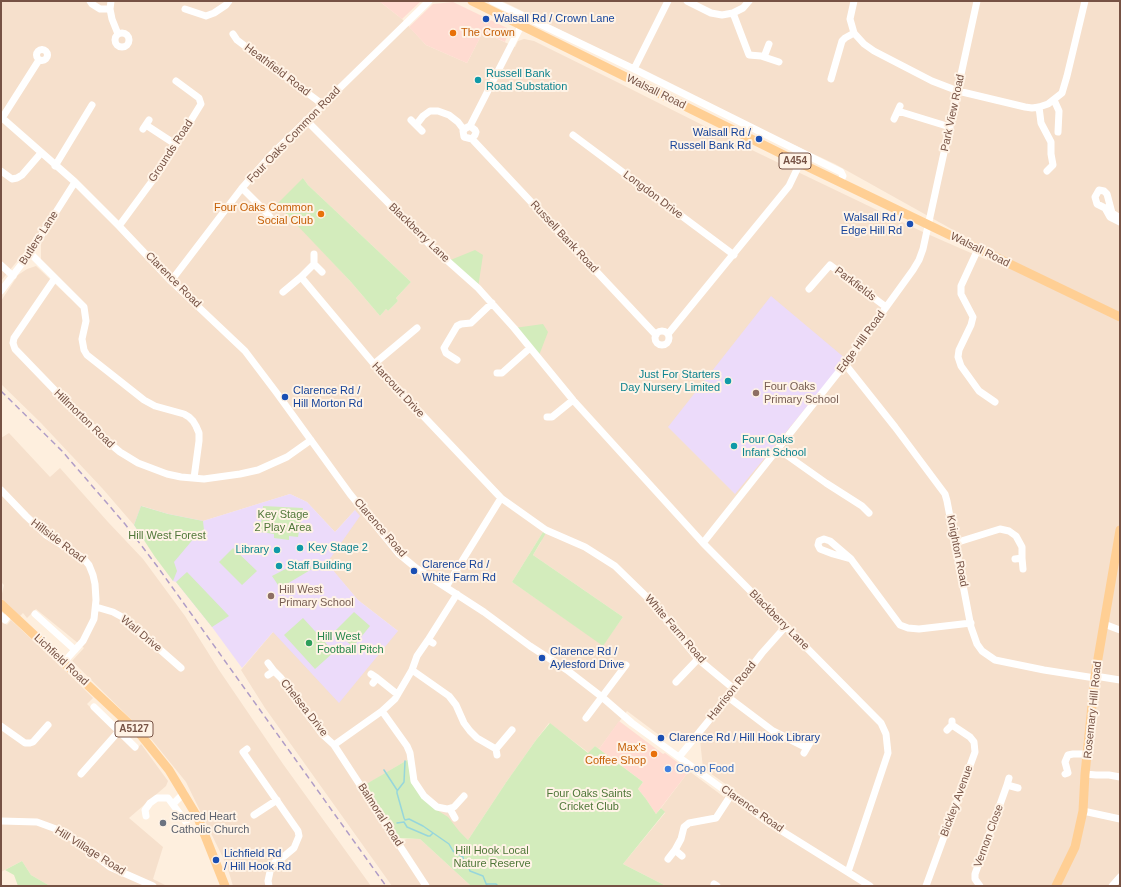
<!DOCTYPE html>
<html>
<head>
<meta charset="utf-8">
<style>
	body { margin:0 }
	#map { position:relative; width:1121px; height:887px; overflow:hidden; background:#feefde; font-family:Arial,sans-serif }
	canvas { display:block }
	.frame { position:absolute; inset:0; border:2px solid #765244; pointer-events:none }
</style>
</head>
<body>
<div id="map">
<canvas width="1121" height="887"></canvas>
<div class="frame"></div>
</div>
<script>
const ctx = document.querySelector('canvas').getContext('2d');
ctx.lineJoin = 'round';
function fill(path, color) {
  ctx.fillStyle = color;
  ctx.fill(path, 'evenodd');
}
function poly(rows) {
  const path = new Path2D();
  for (const r of rows) {
    if (r.length === 3) {
      path.moveTo(r[0] + r[2], r[1]);
      path.arc(r[0], r[1], r[2], 0, 2 * Math.PI);
      continue;
    }
    path.moveTo(r[0], r[1]);
    for (let i = 2; i < r.length; i += 2) path.lineTo(r[i], r[i + 1]);
  }
  return path;
}
function trace(path, color, width, dash) {
  ctx.strokeStyle = color;
  ctx.lineWidth = width;
  ctx.lineCap = dash ? 'butt' : 'round';
  ctx.setLineDash(dash || []);
  ctx.stroke(path);
}
function label(font, color, halo, rows, align = 'center') {
  ctx.font = font + ' Arial,sans-serif';
  ctx.lineWidth = 4;
  ctx.setLineDash([]);
  ctx.textBaseline = 'middle';
  ctx.strokeStyle = halo;
  ctx.fillStyle = color;
  for (const [text, x, y, turn = 0] of rows) {
    ctx.save();
    ctx.translate(x, y);
    ctx.rotate((+turn || 0) * Math.PI / 180);
    ctx.textAlign = isNaN(turn) ? turn : align;
    if (halo) ctx.strokeText(text, 0, 0);
    ctx.fillText(text, 0, 0);
    ctx.restore();
  }
}
fill(poly([
	[1,1,379,1,402,19,426,45,467,63,483,32,515,47,518,41,524,39,534,41,617,82,756,152,923,232,987,260,989,250,835,164,766,132,502,1,1120,1,1120,886,666,886,623,864,665,813,661,808,689,771,724,797,731,788,703,768,700,740,693,734,663,738,627,711,599,749,595,746,589,753,549,723,536,740,507,781,468,840,432,807,421,794,409,759,359,789,394,843,407,839,420,839,471,886,392,886,265,708,241,670,273,632,398,631,358,600,326,563,355,510,335,532,307,502,290,494,203,521,168,514,142,506,134,525,102,488,40,422,1,384,1,301,18,275,27,269,36,266,70,298,41,260,41,242,44,239,36,234,27,249,1,281],
	[303,178,308,185,411,282,396,298,398,301,388,311,386,309,380,316,351,282,302,229],
	[543,532,541,542,533,555,623,617,603,645,512,582],
	[9,433,50,477,60,468,108,522,143,559,185,616,219,670,283,764,371,886,233,886,227,866,186,782,152,740,72,661,84,648,36,609,27,618,23,613,20,616,1,598,4,585,1,582,1,438],
	[1,620,7,625,11,620,75,680,93,698,87,704,135,751,141,744,168,781,166,786,129,818,163,847,153,879,167,886,50,886,31,875,22,861,1,872]
]), '#f6e0cc');
fill(poly([
	[379,1,421,1,402,19],
	[453,2,507,28,507,36,505,42,483,32,467,63,426,45,409,27,433,4],
	[619,721,663,754,665,753,689,771,656,814,646,799,638,789,643,782,599,749]
]), '#ffdbd1');
fill(poly([
	[771,296,846,359,735,494,668,427],
	[290,494,307,502,335,532,355,510,360,516,327,563,358,600,398,631,339,703,273,632,242,668,212,627,176,582,173,581,156,557,134,525,141,506,168,514,203,521]
]), '#ecdbfa');
fill(poly([
	[303,178,308,185,411,282,396,298,398,301,388,311,386,309,380,316,351,282,277,204],
	[475,250,483,255,478,288,448,261],
	[543,324,548,332,538,358,514,328],
	[141,506,168,514,203,521,204,530,200,531,174,562,177,571,173,581,155,557,134,525],
	[263,506,303,508,298,537,289,536,289,540,274,538,274,534,260,532],
	[543,532,546,533,533,555,623,617,603,646,512,582],
	[233,548,257,571,242,585,219,562],
	[303,563,311,567,312,569,280,588,272,576,295,564,301,566],
	[187,572,229,616,212,627,176,582],
	[354,612,370,626,353,647,335,631],
	[303,618,334,652,315,669,284,635],
	[550,723,588,753,595,746,643,782,638,789,646,799,656,814,661,808,665,812,623,864,666,886,471,886,420,839,397,838,363,786,409,759,411,783,432,807,448,817,459,831,468,840,507,781,536,740],
	[22,861,31,875,50,886,18,886,14,875,5,870]
]), '#d3ecbc');
trace(poly([
	[405,761,404,782,397,791,397,793,404,818,405,820,409,819,423,826,449,844,453,851,463,857,464,864,468,866,470,871,483,876,487,886],
	[384,770,397,790],
	[397,823,404,822,407,827,428,836,430,836,433,833],
	[487,884,496,884,498,886],
	[500,886,503,886]
]), '#97d6db', 1.5);
trace(poly([
	[90,1,92,4,100,9,110,9],
	[111,1,110,9,112,19,118,34],
	[492,1,634,69,841,172,843,176,840,182],
	[687,1,711,13,722,15,733,13,743,8,749,1],
	[854,1,850,19,854,33,864,44,874,51,932,81,958,91,1025,107,1032,108,1039,107,1048,104,1062,93,1067,76,1085,1],
	[185,9,206,16,214,13,226,5,229,1],
	[733,13,749,55,761,56,779,62],
	[122,40,7],
	[233,34,237,40,322,104],
	[42,55,5.5],
	[764,57,769,44],
	[634,69,668,1],
	[831,79,842,41,845,38,854,33],
	[1054,100,1059,111,1058,132],
	[1039,107,1041,123,1051,142,1051,154,1053,165,1047,171],
	[898,111,950,127],
	[1,117,75,182,119,226,171,281,245,351,276,392,350,494,399,554,416,568,484,612,530,646,567,670,602,697,632,723,731,795,769,823,870,886],
	[2,118,39,60],
	[894,119,900,106],
	[306,120,433,248,478,288,514,328,573,400,703,543,881,723,886,734,888,753,848,872],
	[411,120,422,131],
	[146,125,175,144],
	[416,125,423,116,430,111,438,111,449,115,458,122,464,130],
	[470,126,475,130,476,132,475,135,472,139,464,137,463,131,464,129,470,126,521,26],
	[143,129,149,120],
	[573,135,734,255],
	[472,139,656,335],
	[55,166,92,105],
	[1,171,12,179,17,178,22,175,41,153],
	[242,188,266,212,273,221,276,219],
	[1120,218,1112,213,1107,194,1104,191,1099,190,1095,197,1097,204,1105,208,1110,217,1120,222],
	[119,226,161,169,201,104,199,98,176,81],
	[978,249,961,286,961,294,973,317,971,325,959,350,958,357,961,366,979,391,995,402],
	[30,253,84,307,86,321,82,339,84,350,87,355,144,400,155,406,184,414,189,417,193,421,196,426,199,433,199,441,194,478],
	[314,254,314,264,301,277,374,364,501,498],
	[314,264,322,272],
	[1,265,13,276],
	[55,278,14,338,13,343,15,349,70,406,108,442,120,452,138,463,167,474,181,477,204,479,240,474,258,470,287,457,311,440],
	[171,281,242,188,271,155,429,1],
	[809,289,830,265,886,307],
	[1,291,30,253,75,182],
	[283,292,301,277],
	[662,338,7],
	[668,334,789,186,800,163],
	[457,360,446,353,444,348,457,326,461,324,471,323,492,303],
	[374,364,417,328],
	[845,364,895,427,945,494,947,501,971,627,977,644,982,651,995,660,1044,670,1095,678],
	[497,373,502,373,530,348],
	[547,417,552,417,573,400],
	[778,449,826,483,862,506,869,513],
	[1,490,26,516,46,535,83,558,89,565,93,575,95,584,96,600,94,619,83,641,64,662],
	[703,543,845,364,913,270,919,260,923,249,977,1],
	[955,543,1000,529,1009,531,1016,536,1022,547,1022,558],
	[851,559,830,541,824,539,819,541,818,545,820,549,833,554,851,559,900,625,908,628,919,629,971,623],
	[1015,559,1022,558,1023,569],
	[446,587,501,498,546,530,585,547,615,566,653,603,698,659,734,689],
	[96,607,113,612,124,618,181,668],
	[35,614,75,650],
	[1,616,5,620,10,613],
	[1104,624,1120,630],
	[433,643,428,640,457,594],
	[268,663,274,671,268,675],
	[412,670,449,696,456,705,464,723,470,731,477,738,496,749],
	[274,671,281,678,322,734,334,745,426,886],
	[371,674,377,678,373,683],
	[1095,676,1120,680],
	[377,678,397,694],
	[676,682,698,659],
	[728,697,773,731,807,748],
	[94,707,135,747],
	[382,711,407,746,410,753,414,781,424,796,437,807,447,809,454,807,464,796],
	[586,718,626,665],
	[1,726,25,743,30,743,33,742,48,725],
	[947,730,952,725,952,721],
	[334,745,382,711,395,699,412,670,417,656,428,640],
	[247,749,243,752,298,831,299,836,294,848,282,858,274,863,271,867,268,881,269,886],
	[804,753,811,741],
	[497,755,496,749,512,730],
	[679,757,728,697,762,653,786,626],
	[81,774,119,731],
	[1065,774,1068,773,1065,762,1068,755,1073,754,1088,754],
	[1085,774,1096,775,1109,775,1120,777],
	[1009,778,1007,785,1018,788],
	[173,804,184,793],
	[450,809,455,818],
	[1083,811,1120,819],
	[254,815,277,800],
	[146,816,145,810,150,803,157,798,168,798,186,822],
	[1,821,37,822,56,829,72,838,110,867,153,886],
	[682,856,675,850,681,839,684,827,689,823,716,818,731,795],
	[668,859,675,850],
	[714,884,717,886],
	[926,886,975,752,974,742,970,737,952,725],
	[980,886,975,879,975,874,1007,785],
	[1112,886,1120,877]
]), '#fff', 7);
trace(poly([
	[472,1,800,163,1120,317],
	[1,604,140,734,169,770,198,818,225,886],
	[1056,886,1075,847,1083,811,1085,774,1095,676,1120,530]
]), '#ffcf94', 9);
trace(poly([
	[1,391,62,451,125,524,157,566,386,886]
]), '#b09dc7', 1.5, [6, 4]);
for (const [x, y, r, color] of [
	[486,19,4,"#1a4fb4"],
	[453,33,4,"#e8710a"],
	[478,80,4,"#0f9aa8"],
	[759,139,4,"#1a4fb4"],
	[321,214,4,"#e8710a"],
	[910,224,4,"#1a4fb4"],
	[728,381,4,"#0f9aa8"],
	[756,393,4,"#8d6e63"],
	[285,397,4,"#1a4fb4"],
	[734,446,4,"#0f9aa8"],
	[300,548,4,"#0f9aa8"],
	[277,550,4,"#0f9aa8"],
	[279,566,4,"#0f9aa8"],
	[414,571,4,"#1a4fb4"],
	[271,596,4,"#8d6e63"],
	[309,643,4,"#2e9e5b"],
	[542,658,4,"#1a4fb4"],
	[661,738,4,"#1a4fb4"],
	[654,754,4,"#e8710a"],
	[668,769,4,"#3f7fe0"],
	[163,823,4,"#6b7280"],
	[216,860,4,"#1a4fb4"]
]) {
  const dot = new Path2D();
  dot.arc(x, y, r, 0, 2 * Math.PI);
  ctx.fillStyle = color;
  ctx.fill(dot);
  trace(dot, '#fff3e6', 1.5);
}
for (const [x, y, w] of [
	[795,161,32],
	[134,729,38]
]) {
  const box = new Path2D();
  box.roundRect(x - w / 2, y - 8, w, 16, 3);
  ctx.fillStyle = '#fff3e6';
  ctx.fill(box);
  trace(box, '#765244', 1);
}
label('bold 10px', '#765244', null, [
	["A454",795,161],
	["A5127",134,729]
]);
label('11px', '#164399', '#fff3e6', [
	["Walsall Rd / Crown Lane",494,19],
	["Walsall Rd /",751,133,"right"],
	["Russell Bank Rd",751,146,"right"],
	["Walsall Rd /",902,218,"right"],
	["Edge Hill Rd",902,231,"right"],
	["Clarence Rd /",293,391],
	["Hill Morton Rd",293,404],
	["Clarence Rd /",422,565],
	["White Farm Rd",422,578],
	["Clarence Rd /",550,652],
	["Aylesford Drive",550,665],
	["Clarence Rd / Hill Hook Library",669,738],
	["Lichfield Rd",224,854],
	["/ Hill Hook Rd",224,867]
], 'left');
label('11px', '#c56008', '#fff3e6', [
	["The Crown",461,33,"left"],
	["Four Oaks Common",313,208],
	["Social Club",313,221],
	["Max's",646,748],
	["Coffee Shop",646,761]
], 'right');
label('11px', '#765244', '#fff3e6', [
	["Heathfield Road",277,70,37],
	["Walsall Road",656,92,26],
	["Park View Road",953,113,-78],
	["Four Oaks Common Road",294,135,-46],
	["Grounds Road",171,151,-57],
	["Longdon Drive",653,195,37],
	["Blackberry Lane",419,233,44],
	["Russell Bank Road",564,237,47],
	["Butlers Lane",39,238,-57],
	["Walsall Road",980,250,26],
	["Clarence Road",173,280,45],
	["Parkfields",855,284,37],
	["Edge Hill Road",861,342,-54],
	["Harcourt Drive",398,390,47],
	["Hillmorton Road",84,419,44],
	["Clarence Road",380,528,49],
	["Hillside Road",58,541,37],
	["Knighton Road",957,551,79],
	["Blackberry Lane",779,620,45],
	["White Farm Road",675,629,49],
	["Wall Drive",141,634,40],
	["Lichfield Road",61,660,43],
	["Harrison Road",732,691,-52],
	["Chelsea Drive",304,708,52],
	["Rosemary Hill Road",1093,710,-84],
	["Bickley Avenue",957,801,-70],
	["Clarence Road",752,809,35],
	["Balmoral Road",380,815,57],
	["Vernon Close",989,836,-70],
	["Hill Village Road",90,851,32]
]);
label('11px', '#0d838f', '#fff3e6', [
	["Russell Bank",486,74],
	["Road Substation",486,87],
	["Just For Starters",720,375,"right"],
	["Day Nursery Limited",720,388,"right"],
	["Four Oaks",742,440],
	["Infant School",742,453],
	["Key Stage 2",308,548],
	["Library",269,550,"right"],
	["Staff Building",287,566]
], 'left');
label('11px', '#785e54', '#fff3e6', [
	["Four Oaks",764,387],
	["Primary School",764,400],
	["Hill West",279,590],
	["Primary School",279,603]
], 'left');
label('11px', '#507739', '#fff3e6', [
	["Key Stage",283,515],
	["2 Play Area",283,528],
	["Hill West Forest",167,536],
	["Four Oaks Saints",589,794],
	["Cricket Club",589,807],
	["Hill Hook Local",492,851],
	["Nature Reserve",492,864]
]);
label('11px', '#27864d', '#fff3e6', [
	["Hill West",317,637],
	["Football Pitch",317,650]
], 'left');
label('11px', '#366cbe', '#fff3e6', [
	["Co-op Food",676,769]
], 'left');
label('11px', '#5b616d', '#fff3e6', [
	["Sacred Heart",171,817],
	["Catholic Church",171,830]
], 'left');
</script>
</body>
</html>
